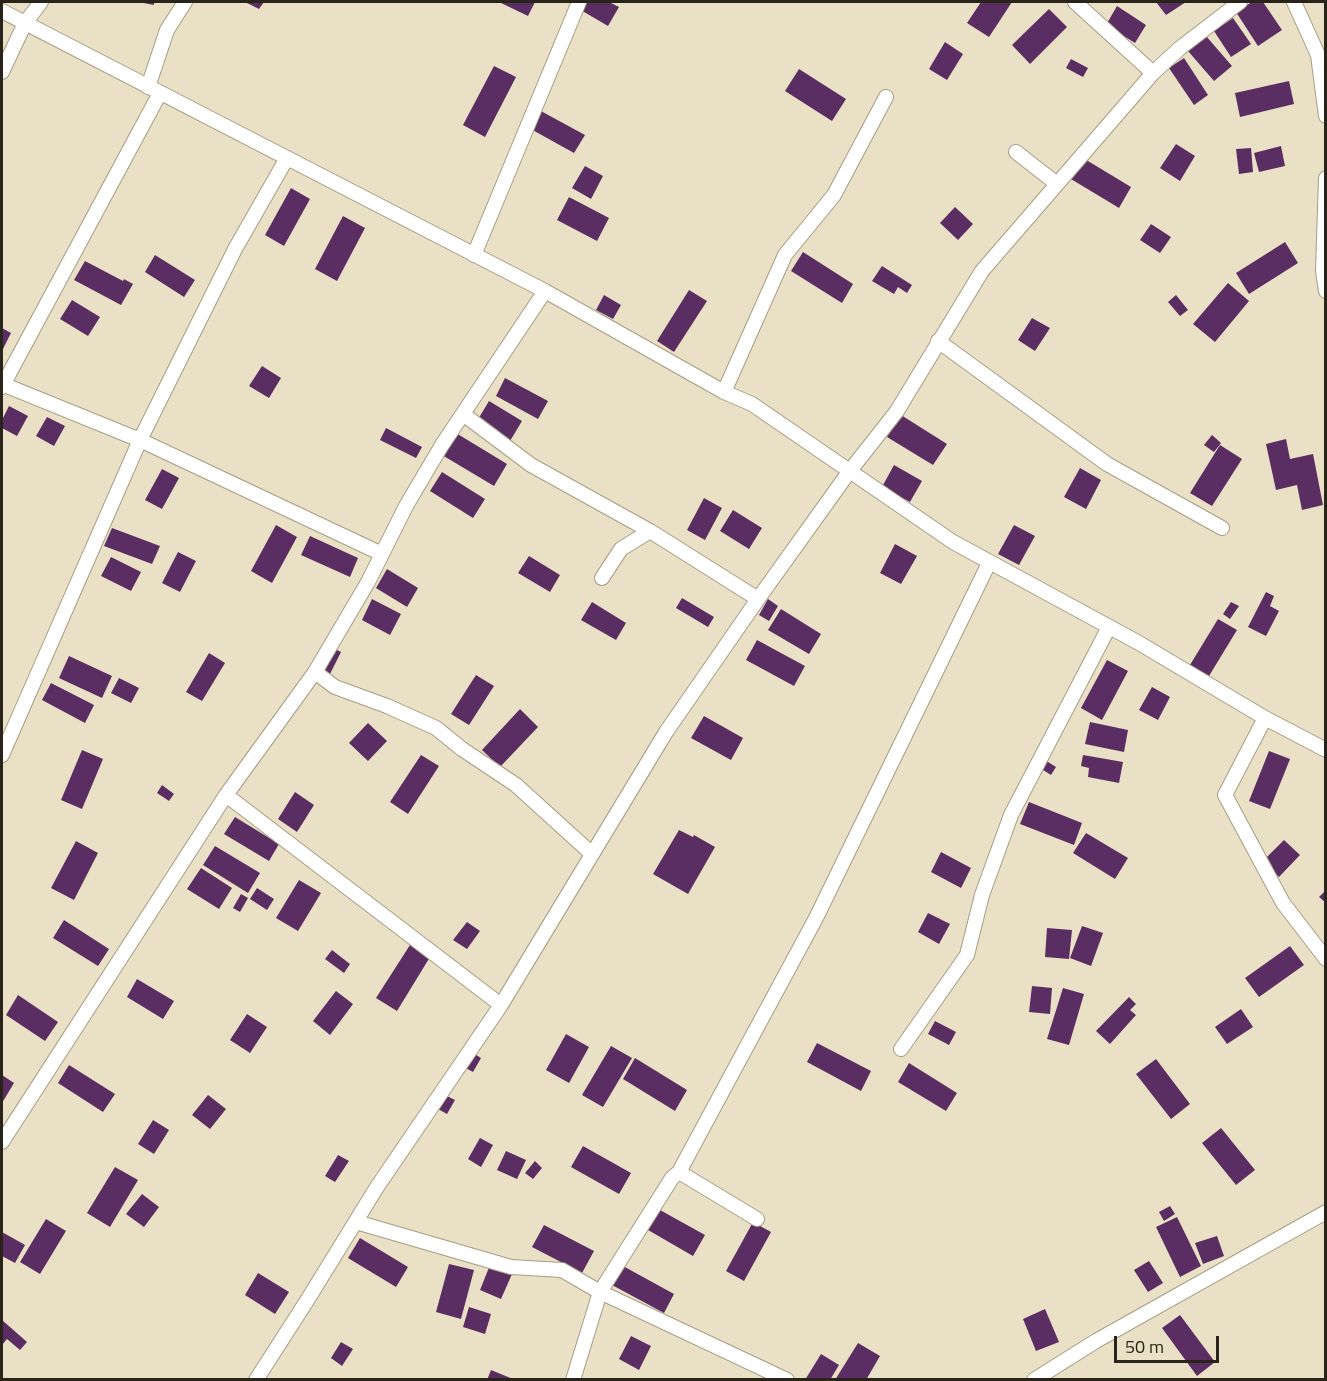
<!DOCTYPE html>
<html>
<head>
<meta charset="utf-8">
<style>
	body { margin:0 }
	#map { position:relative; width:1327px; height:1381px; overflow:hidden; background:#eae0c5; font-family:"Titillium Web",sans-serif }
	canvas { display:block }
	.frame { position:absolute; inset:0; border:3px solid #28241a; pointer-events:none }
	.scale { position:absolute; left:1114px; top:1336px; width:105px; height:27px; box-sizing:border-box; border:3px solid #28241a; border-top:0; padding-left:8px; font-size:18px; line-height:21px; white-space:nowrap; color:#28241a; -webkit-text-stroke:4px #eae0c5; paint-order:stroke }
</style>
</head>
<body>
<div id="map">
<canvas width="1327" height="1381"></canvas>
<div class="frame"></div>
<div class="scale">50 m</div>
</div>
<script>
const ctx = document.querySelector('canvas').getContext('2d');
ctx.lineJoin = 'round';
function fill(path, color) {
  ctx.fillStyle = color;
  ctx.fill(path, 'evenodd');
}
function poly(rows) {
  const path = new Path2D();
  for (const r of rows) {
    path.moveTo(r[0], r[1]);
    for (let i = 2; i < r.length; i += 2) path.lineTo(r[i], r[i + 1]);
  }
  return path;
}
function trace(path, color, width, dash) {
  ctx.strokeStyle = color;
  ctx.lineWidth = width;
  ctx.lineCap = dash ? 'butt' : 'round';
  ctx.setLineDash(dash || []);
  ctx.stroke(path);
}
fill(poly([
	[138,2,154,2,154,5],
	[245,2,264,2,259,9],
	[499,2,535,2,528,16],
	[583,2,609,2,619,7,608,26,579,9],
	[981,2,1012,2,989,37,967,23],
	[1156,2,1186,2,1166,15],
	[1252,2,1263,2,1282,30,1258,46,1236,12],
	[1117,6,1146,25,1135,43,1106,25],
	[1049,9,1067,27,1030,64,1012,45],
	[1233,18,1251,44,1231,57,1214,31],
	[1206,36,1232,66,1214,81,1188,51],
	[945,42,963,54,947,80,929,69],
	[1184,58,1208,95,1194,105,1169,68],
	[1071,59,1088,68,1083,77,1066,68],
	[494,66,516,77,485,137,463,125],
	[799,69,846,99,832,121,785,91],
	[1289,81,1294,104,1240,117,1235,93],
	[539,110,585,135,574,153,529,128],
	[1176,144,1195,156,1180,181,1160,168],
	[1281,146,1285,166,1259,172,1254,153],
	[1251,148,1253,172,1239,174,1236,149],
	[1083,158,1131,187,1119,208,1071,179],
	[585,166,603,176,591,199,572,188],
	[291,188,310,199,284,246,265,235],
	[569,197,609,218,597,241,557,220],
	[955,207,973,224,958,240,940,223],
	[343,216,365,228,337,281,315,269],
	[1151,224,1171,237,1160,253,1140,240],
	[1285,242,1298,263,1249,294,1236,273],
	[803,252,853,284,842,303,791,271],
	[155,255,195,280,184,297,145,272],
	[85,261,123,281,124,279,133,284,121,305,74,280],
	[882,266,912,285,907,293,898,287,894,294,872,281],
	[1228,283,1249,301,1215,342,1193,324],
	[689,290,707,301,674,352,657,341],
	[604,295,621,305,613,319,596,310],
	[1176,295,1188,310,1180,316,1168,302],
	[72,300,100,317,88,336,60,319],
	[1032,318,1050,328,1035,351,1018,340],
	[2,328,11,333,2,351],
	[262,366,281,378,269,398,249,386],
	[505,378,548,401,538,419,496,396],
	[489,401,522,421,510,441,477,421],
	[9,406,28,416,17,436,2,428,2,420],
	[901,415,947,444,933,465,887,437],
	[47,417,65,426,54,446,36,436],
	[386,428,422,447,416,458,380,440],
	[456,433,507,464,494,486,442,455],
	[1212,435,1221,443,1214,452,1204,445],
	[1286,439,1290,459,1313,454,1323,505,1302,510,1297,485,1276,490,1266,444],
	[1220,445,1242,459,1212,506,1190,493],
	[894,465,922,481,910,502,882,487],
	[1080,468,1101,480,1086,509,1064,497],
	[162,469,179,478,162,509,145,500],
	[442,472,485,499,473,518,430,491],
	[704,498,722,508,705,540,687,530],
	[733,510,762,528,749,549,720,531],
	[276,525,297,537,272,583,251,571],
	[1014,525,1035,536,1019,565,998,554],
	[112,528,160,546,152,564,104,546],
	[310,536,358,558,350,577,301,555],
	[895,544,917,556,901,584,880,573],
	[178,552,196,561,180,592,162,583],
	[529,556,560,575,550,592,518,573],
	[111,557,141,572,131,591,101,576],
	[387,569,418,588,407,607,376,588],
	[1266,592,1274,596,1270,606,1279,611,1266,636,1248,627],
	[682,598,714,617,708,627,676,608],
	[372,599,401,614,390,635,362,620],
	[768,599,778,606,769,621,759,615],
	[592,602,626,623,616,640,581,620],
	[1231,602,1239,606,1230,619,1223,614],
	[781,609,821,634,809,654,768,630],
	[1218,619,1237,630,1209,676,1190,665],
	[757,640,805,666,794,686,746,660],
	[335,649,341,652,329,676,324,673],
	[209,653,225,663,202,701,186,692],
	[69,656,112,676,102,698,59,678],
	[1107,660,1128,671,1102,720,1081,708],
	[476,675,494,686,469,725,451,714],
	[119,678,139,688,131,703,111,693],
	[51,683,94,705,85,723,42,700],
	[1152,687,1170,697,1158,720,1139,710],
	[520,709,538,727,500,767,482,750],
	[704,716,743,738,731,760,691,738],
	[1090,722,1128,730,1124,752,1085,744],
	[368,723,387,741,368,761,349,743],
	[82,750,103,759,82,809,61,800],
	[1269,751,1290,759,1270,809,1249,801],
	[421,755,439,766,408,814,390,802],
	[1083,755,1123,762,1119,783,1088,777,1089,768,1081,766],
	[1045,760,1056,767,1051,775,1040,768],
	[162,785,174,794,169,801,157,793],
	[295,792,314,805,297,832,278,819],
	[1029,802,1082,823,1074,845,1020,824],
	[235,817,279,844,269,861,224,834],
	[679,830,693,837,694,835,715,847,688,894,653,874],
	[1086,833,1128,858,1115,879,1073,853],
	[1284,840,1300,855,1279,877,1263,861],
	[76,841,98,853,74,900,51,888],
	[215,846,260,873,248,893,203,865],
	[941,852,971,868,961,888,931,872],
	[201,868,232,888,219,909,187,889],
	[299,880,321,893,298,931,276,918],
	[257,888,274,899,267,910,250,899],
	[1326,890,1326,903,1319,897],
	[241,894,248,898,240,912,233,908],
	[928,913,950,924,939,944,918,932],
	[64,920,109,949,98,966,53,938],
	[467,922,480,931,467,949,453,940],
	[1082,926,1103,933,1091,966,1070,958],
	[1047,928,1072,930,1069,959,1045,957],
	[410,945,430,957,397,1011,376,998],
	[1290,946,1304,965,1259,997,1245,978],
	[332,950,350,964,344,973,325,959],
	[137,979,174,1001,163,1019,127,997],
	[1032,986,1052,988,1050,1014,1029,1012],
	[1063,988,1084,994,1069,1045,1047,1039],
	[336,991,353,1004,330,1035,313,1021],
	[18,995,58,1022,45,1041,6,1015],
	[1129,997,1136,1004,1130,1010,1136,1015,1110,1044,1096,1031],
	[1241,1009,1253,1027,1227,1044,1215,1027],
	[247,1014,267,1027,250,1053,230,1040],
	[935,1021,956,1032,949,1045,928,1034],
	[566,1034,589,1047,569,1083,546,1070],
	[817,1043,871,1071,861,1091,807,1062],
	[611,1046,632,1058,603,1107,582,1095],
	[473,1053,481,1058,473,1072,464,1067],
	[635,1058,687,1090,675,1111,623,1079],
	[1156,1059,1190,1104,1171,1119,1136,1074],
	[909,1063,957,1093,946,1111,898,1082],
	[69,1065,115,1094,103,1112,58,1083],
	[2,1075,14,1083,2,1103],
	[208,1095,226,1109,210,1129,192,1115],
	[445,1095,455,1100,447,1114,438,1109],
	[153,1120,169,1130,154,1154,138,1144],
	[1221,1128,1255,1170,1236,1185,1202,1143],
	[480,1138,493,1145,481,1167,468,1159],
	[583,1146,631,1173,619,1194,571,1167],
	[506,1151,526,1160,517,1179,497,1170],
	[338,1155,349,1161,335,1182,325,1176],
	[535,1161,542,1168,533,1179,525,1173],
	[115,1167,138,1180,110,1227,87,1213],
	[142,1194,159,1207,144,1227,126,1214],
	[1170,1206,1175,1214,1164,1221,1159,1212],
	[660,1210,705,1235,693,1256,648,1230],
	[1177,1217,1201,1266,1180,1277,1156,1227],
	[46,1219,66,1231,40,1274,20,1262],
	[753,1222,771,1232,744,1281,726,1271],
	[544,1225,594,1251,582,1273,532,1247],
	[2,1232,25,1245,15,1263,2,1256],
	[1217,1236,1224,1256,1203,1264,1195,1243],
	[360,1238,408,1267,396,1287,348,1258],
	[1149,1261,1163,1283,1148,1292,1134,1270],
	[449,1264,474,1270,461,1319,436,1312],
	[490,1265,512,1274,501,1299,480,1290],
	[623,1266,674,1294,664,1313,612,1285],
	[258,1273,289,1292,275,1314,245,1295],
	[469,1307,491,1314,485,1334,463,1327],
	[1045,1309,1059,1342,1036,1351,1023,1319],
	[1180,1315,1215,1362,1197,1376,1162,1328],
	[2,1320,27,1342,20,1350,7,1339,2,1345],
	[631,1336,651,1346,639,1370,619,1359],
	[341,1342,353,1349,342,1366,331,1358],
	[858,1343,880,1356,866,1380,835,1380],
	[821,1354,839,1365,830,1380,805,1380],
	[491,1370,513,1379,513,1380,487,1380]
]), '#5b2e63');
const minor = poly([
	[1075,2,1153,73],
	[1294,2,1318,55,1326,116],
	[2,11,545,291,724,392,752,404,953,542,1139,643,1265,718,1326,750],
	[2,72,25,23,41,2],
	[148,87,167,30,185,2],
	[1016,152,1057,184],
	[1326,178,1323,271,1326,291],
	[474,255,579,2],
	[545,291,442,445,406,506,368,582,315,672,335,687,387,706,436,728,462,749,516,785,592,854],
	[938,341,1107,464,1222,528],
	[2,384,140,440,382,554],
	[2,387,160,93],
	[724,392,785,255,834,195,886,97],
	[463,414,531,465,650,531,758,599],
	[602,578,621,549,650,531],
	[1265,718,1225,795,1283,903,1326,959],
	[2,755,140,440,235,249,287,158],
	[226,795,501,1005],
	[901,1049,967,955,982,895,1011,815,1109,627],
	[2,1142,226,795,315,672],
	[679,1172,757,1219],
	[356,1222,511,1267,562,1270,600,1292,787,1380],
	[256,1380,308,1299,377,1187,501,1005,666,732,758,599,849,472,897,411,982,271,1153,73,1180,48,1240,2],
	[573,1380,600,1292,672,1178,679,1172,816,918,989,563],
	[1034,1380,1096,1341,1326,1212]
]);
trace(minor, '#a69d84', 16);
trace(minor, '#fff', 14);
</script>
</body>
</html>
